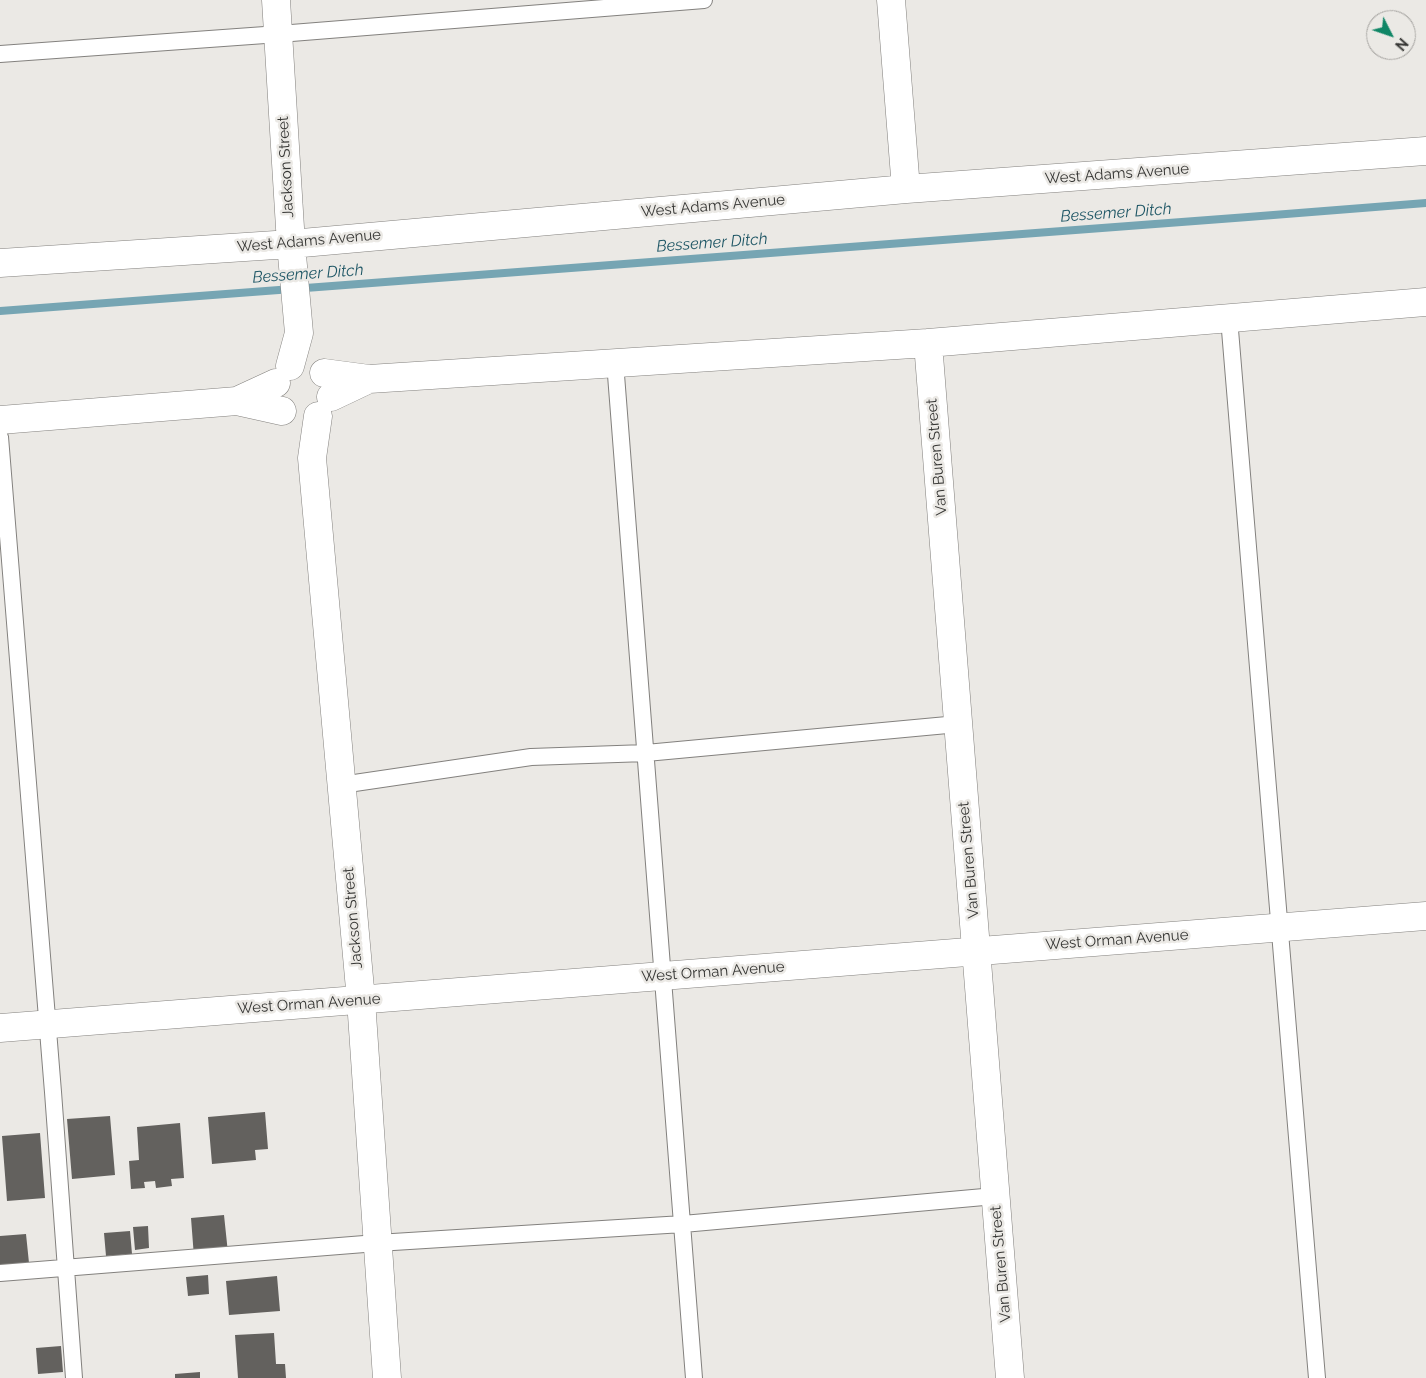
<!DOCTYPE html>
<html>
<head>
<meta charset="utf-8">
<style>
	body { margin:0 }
	#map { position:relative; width:1426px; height:1378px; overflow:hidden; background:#ebe9e5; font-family:Raleway,sans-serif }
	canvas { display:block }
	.north { position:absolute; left:1366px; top:10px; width:50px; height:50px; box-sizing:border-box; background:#ebe9e5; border:1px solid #a3a19e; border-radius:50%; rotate:131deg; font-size:14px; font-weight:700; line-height:20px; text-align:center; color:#363634 }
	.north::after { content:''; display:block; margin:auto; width:18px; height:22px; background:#108666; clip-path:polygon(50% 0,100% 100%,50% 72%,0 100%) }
</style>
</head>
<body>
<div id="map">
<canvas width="1426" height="1378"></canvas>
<div class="north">N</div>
</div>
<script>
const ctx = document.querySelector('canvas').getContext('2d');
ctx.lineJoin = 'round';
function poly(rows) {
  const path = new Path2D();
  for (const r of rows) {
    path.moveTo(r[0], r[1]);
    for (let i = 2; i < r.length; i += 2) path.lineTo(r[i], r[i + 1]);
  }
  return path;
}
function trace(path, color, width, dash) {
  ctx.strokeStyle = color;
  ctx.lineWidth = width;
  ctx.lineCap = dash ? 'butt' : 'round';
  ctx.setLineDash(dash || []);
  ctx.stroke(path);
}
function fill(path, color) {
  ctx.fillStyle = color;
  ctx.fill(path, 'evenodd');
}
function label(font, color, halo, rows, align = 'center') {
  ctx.font = font + ' Raleway,sans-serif';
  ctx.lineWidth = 5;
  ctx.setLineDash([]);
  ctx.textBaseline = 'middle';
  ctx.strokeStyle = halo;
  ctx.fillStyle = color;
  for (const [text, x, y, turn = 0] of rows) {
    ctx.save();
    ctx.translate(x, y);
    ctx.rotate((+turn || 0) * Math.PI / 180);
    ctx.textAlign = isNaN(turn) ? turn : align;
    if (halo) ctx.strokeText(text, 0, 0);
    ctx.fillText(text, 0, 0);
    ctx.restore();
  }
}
trace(poly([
	[0,311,1248,217,1426,203]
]), '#76a5b3', 8);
fill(poly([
	[265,1112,268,1149,255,1150,256,1160,212,1164,208,1117],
	[110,1116,115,1175,72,1179,67,1119],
	[180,1123,184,1178,171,1179,172,1186,156,1188,155,1181,144,1182,145,1188,131,1189,129,1161,139,1160,137,1127],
	[40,1133,45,1198,7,1201,2,1136],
	[224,1215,228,1253,194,1257,191,1218],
	[148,1226,149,1248,135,1250,133,1227],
	[130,1231,132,1254,106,1256,104,1233],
	[26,1234,29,1263,0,1266,0,1236],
	[208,1275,209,1294,188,1296,186,1277],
	[277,1276,280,1311,229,1315,226,1281],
	[274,1333,276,1364,285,1364,286,1378,238,1378,235,1335],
	[61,1346,63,1372,38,1374,36,1348],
	[200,1372,200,1378,175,1378,175,1374]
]), '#63615e');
const lane = poly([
	[0,54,279,34,704,0],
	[1229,318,1317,1378],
	[615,362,694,1378],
	[0,437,53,1092,74,1378],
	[341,785,531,757,646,753,958,724],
	[0,1273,377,1243,683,1224,995,1196]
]);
const street = poly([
	[276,0,291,244,299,333,290,366],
	[891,0,906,189],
	[0,263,291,244,906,189,1426,151],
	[928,343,1010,1378],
	[324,373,369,379,928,343,1426,302],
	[331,397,369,379],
	[237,401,276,383],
	[318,416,312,458,361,1000,387,1378],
	[0,420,237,401,282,411]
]);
const secondary = poly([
	[0,1028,1426,916]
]);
trace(lane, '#83817e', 18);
trace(street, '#83817e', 29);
trace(secondary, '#83817e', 29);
trace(lane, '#fff', 16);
trace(street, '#fff', 28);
trace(secondary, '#fff', 28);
label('15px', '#363634', '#ebe9e5', [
	["Jackson Street",286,167,-93],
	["West Adams Avenue",1117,174,-4],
	["West Adams Avenue",713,206,-5],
	["West Adams Avenue",309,241,-5],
	["Van Buren Street",937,457,-95],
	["Van Buren Street",969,860,-95],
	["Jackson Street",353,918,-95],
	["West Orman Avenue",1117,940,-4],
	["West Orman Avenue",713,972,-4],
	["West Orman Avenue",309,1004,-4],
	["Van Buren Street",1001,1264,-95]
]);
label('italic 16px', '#1e5665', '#ebe9e5', [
	["Bessemer Ditch",1116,213,-4],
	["Bessemer Ditch",712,243,-4],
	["Bessemer Ditch",308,274,-4]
]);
</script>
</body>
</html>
